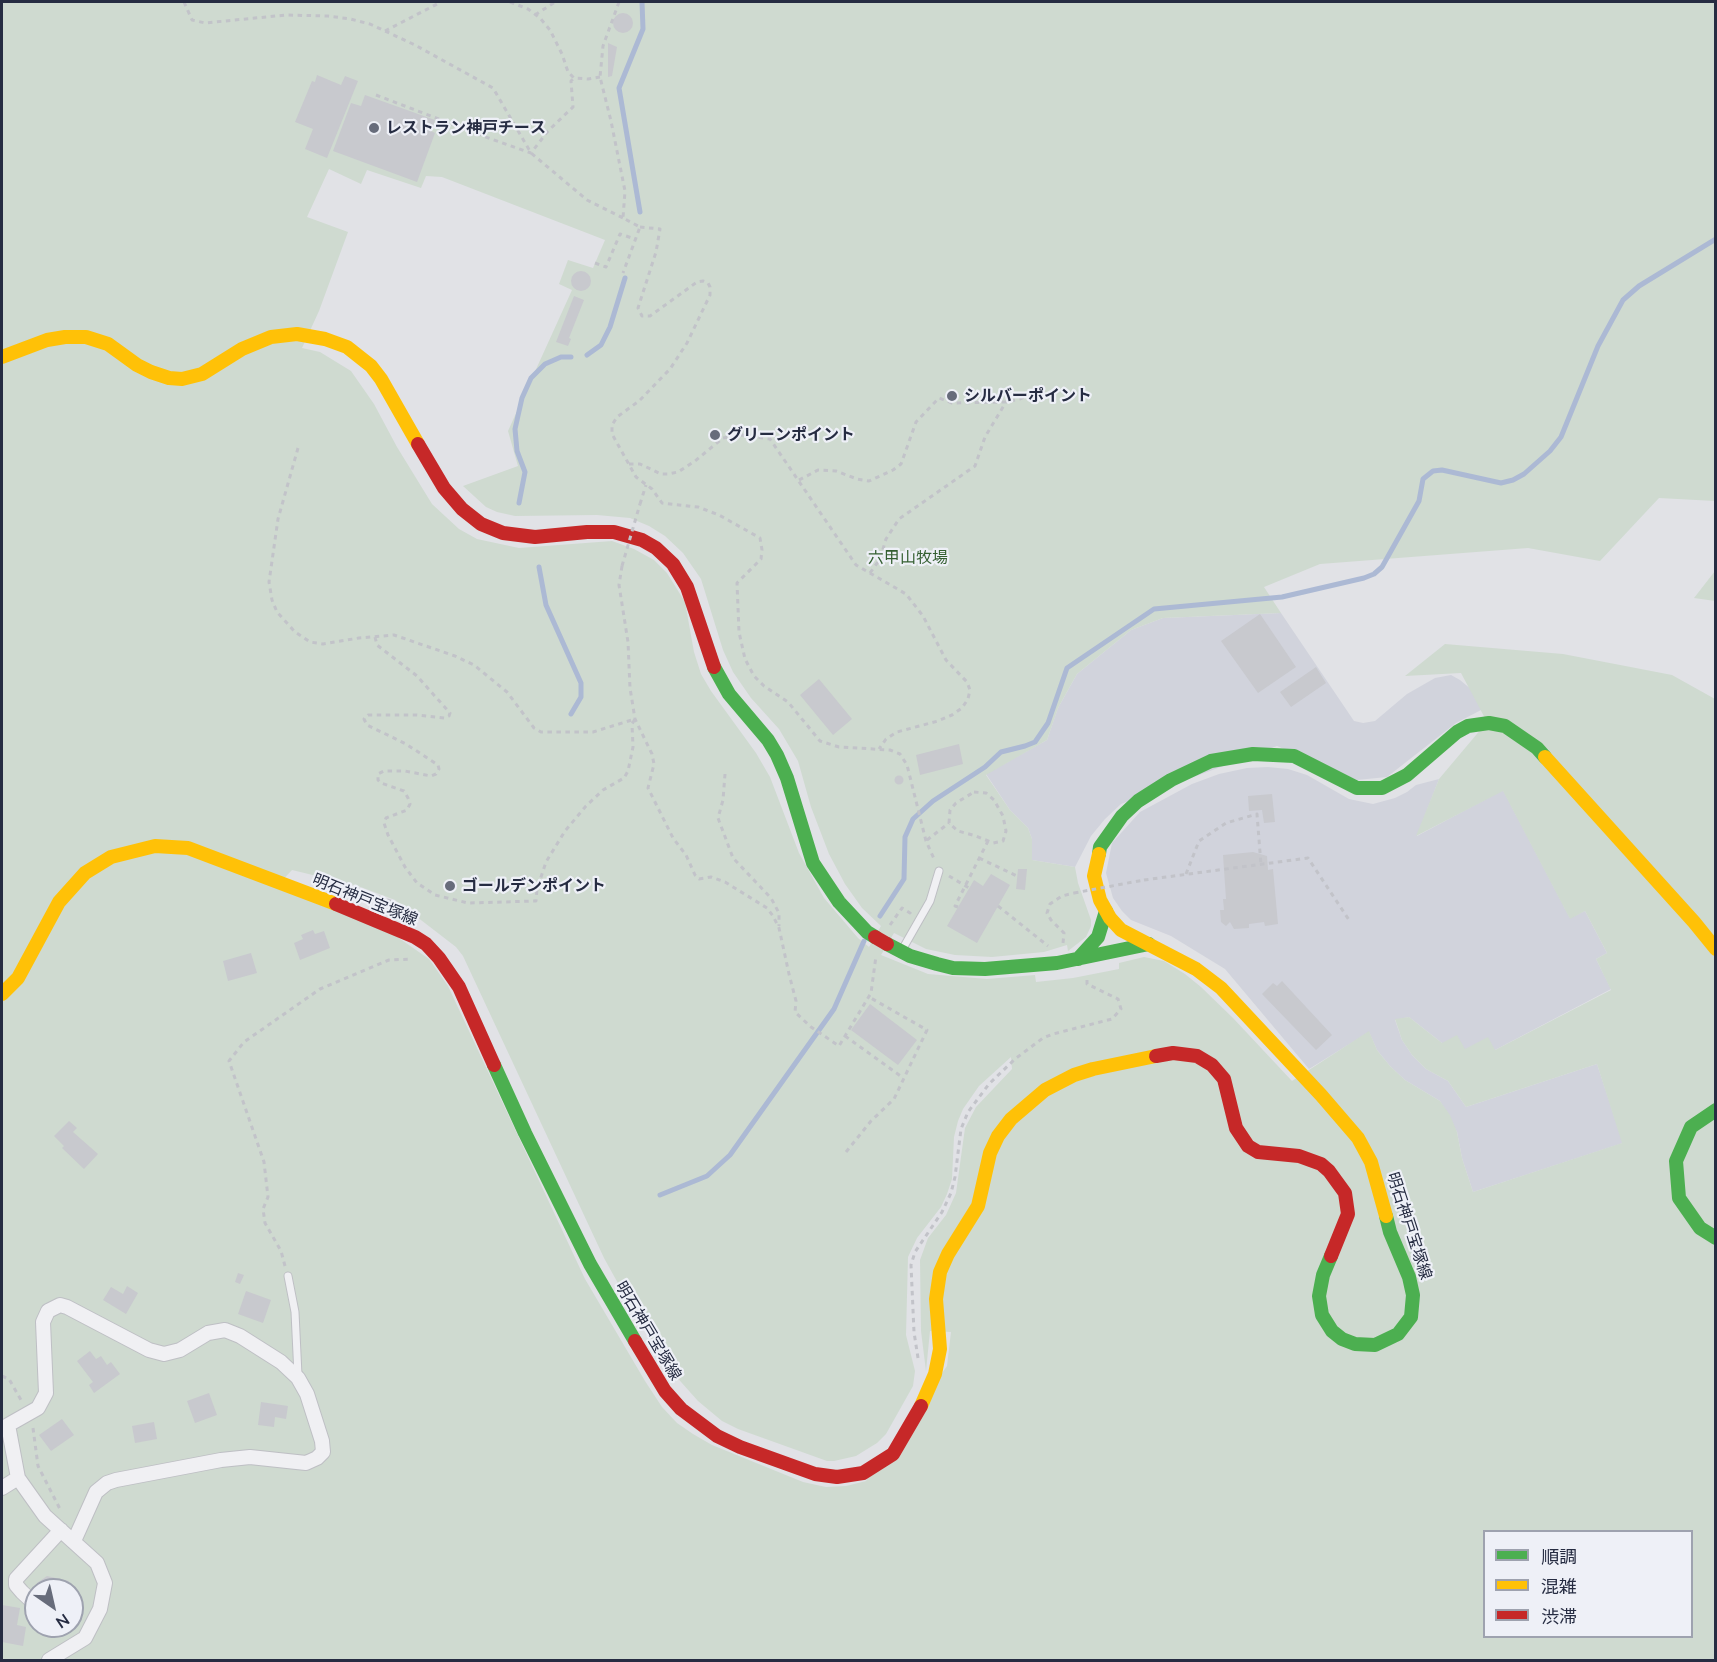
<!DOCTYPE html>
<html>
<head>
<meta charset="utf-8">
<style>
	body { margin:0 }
	#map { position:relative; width:1717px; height:1662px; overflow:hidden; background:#e1e2e6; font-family:Mulish,"Noto Sans JP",sans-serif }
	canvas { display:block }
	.frame { position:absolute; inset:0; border:3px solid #262c42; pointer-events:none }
	.legend { position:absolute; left:1483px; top:1530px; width:210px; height:108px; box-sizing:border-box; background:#eef0f7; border:2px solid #9ea2af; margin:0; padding:8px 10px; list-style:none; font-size:18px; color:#262c42 }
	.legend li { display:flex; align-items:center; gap:12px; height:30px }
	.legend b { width:30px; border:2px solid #9ea2af }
	.north { position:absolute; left:24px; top:1578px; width:60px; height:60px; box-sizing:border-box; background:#eef0f7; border:2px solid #9ea2af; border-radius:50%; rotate:146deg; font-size:16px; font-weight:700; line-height:24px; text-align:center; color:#262c42 }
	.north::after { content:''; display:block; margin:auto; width:21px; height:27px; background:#676c7b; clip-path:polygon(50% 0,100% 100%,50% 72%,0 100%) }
</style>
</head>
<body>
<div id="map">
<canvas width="1717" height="1662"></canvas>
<div class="frame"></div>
<ul class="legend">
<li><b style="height:8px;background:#4caf50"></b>順調</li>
<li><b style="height:8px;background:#ffc107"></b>混雑</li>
<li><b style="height:8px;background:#c62828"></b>渋滞</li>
</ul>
<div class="north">N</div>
</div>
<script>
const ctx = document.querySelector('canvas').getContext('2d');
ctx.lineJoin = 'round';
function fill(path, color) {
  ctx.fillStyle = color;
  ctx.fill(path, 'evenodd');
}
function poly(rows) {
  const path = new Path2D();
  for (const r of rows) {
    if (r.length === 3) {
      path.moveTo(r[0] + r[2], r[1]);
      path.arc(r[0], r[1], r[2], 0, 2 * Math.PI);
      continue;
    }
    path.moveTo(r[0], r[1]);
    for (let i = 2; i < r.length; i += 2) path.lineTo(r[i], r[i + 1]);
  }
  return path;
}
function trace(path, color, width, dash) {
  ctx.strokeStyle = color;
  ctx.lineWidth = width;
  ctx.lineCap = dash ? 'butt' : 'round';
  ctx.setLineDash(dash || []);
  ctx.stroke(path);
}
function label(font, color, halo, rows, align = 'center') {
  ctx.font = font + ' Mulish,"Noto Sans JP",sans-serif';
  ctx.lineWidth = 4.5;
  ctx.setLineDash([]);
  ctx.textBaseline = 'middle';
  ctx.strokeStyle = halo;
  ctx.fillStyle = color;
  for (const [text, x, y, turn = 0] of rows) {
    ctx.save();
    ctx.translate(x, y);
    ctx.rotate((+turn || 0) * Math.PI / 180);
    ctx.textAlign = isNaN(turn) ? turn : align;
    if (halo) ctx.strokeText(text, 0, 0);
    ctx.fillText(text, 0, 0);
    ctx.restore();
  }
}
fill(poly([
	[1281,613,1354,721,1363,723,1375,721,1407,694,1435,678,1451,675,1460,680,1472,690,1483,709,1456,723,1387,777,1357,780,1277,746,1121,804,1105,819,1091,836,1075,867,1032,860,1032,839,1028,828,1010,810,986,774,1047,740,1058,708,1077,674,1131,630,1163,618],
	[1268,767,1288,769,1307,775,1349,799,1373,804,1395,798,1407,792,1416,785,1439,779,1417,836,1503,790,1570,918,1585,911,1607,953,1596,959,1611,989,1495,1050,1465,1049,1442,1043,1409,1017,1395,1020,1402,1040,1412,1055,1426,1069,1448,1081,1466,1107,1597,1064,1623,1143,1473,1192,1462,1158,1457,1132,1440,1101,1405,1080,1390,1066,1377,1050,1369,1032,1309,1069,1225,969,1171,936,1131,920,1122,911,1113,898,1106,873,1112,843,1140,812,1192,784,1219,774,1247,768]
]), '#d1d3dc');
fill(poly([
	[2,2,1715,2,1715,501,1659,498,1600,561,1528,548,1320,564,1264,587,1281,613,1163,618,1131,630,1077,674,1058,708,1047,740,986,775,1010,810,1028,828,1032,839,1032,860,1075,867,1078,883,1091,920,1091,926,1086,937,1068,951,1067,945,1044,952,992,957,955,955,926,949,894,933,881,955,928,974,987,979,1035,975,1036,982,1073,978,1119,969,1119,963,1144,957,1164,961,1185,974,1201,987,1233,1018,1292,1081,1369,1031,1377,1050,1390,1066,1405,1080,1440,1101,1450,1115,1457,1132,1462,1158,1473,1192,1622,1143,1597,1064,1466,1107,1448,1081,1426,1069,1412,1055,1402,1040,1395,1019,1409,1017,1442,1043,1457,1035,1465,1049,1488,1037,1495,1050,1611,990,1596,959,1607,953,1585,911,1570,919,1503,791,1416,836,1439,779,1487,722,1461,673,1405,676,1445,644,1563,654,1672,675,1715,699,1715,1660,2,1660],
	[329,169,361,184,367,170,421,188,426,176,442,177,605,240,593,268,568,260,559,284,572,290,508,431,518,466,463,486,486,507,497,512,515,516,597,515,630,518,649,526,665,536,683,553,701,579,723,650,733,672,751,698,779,729,798,761,811,807,829,854,845,884,862,908,881,926,869,947,858,938,824,898,799,853,770,777,756,753,711,691,701,674,694,652,685,602,667,573,654,560,634,549,612,541,519,548,477,539,459,529,432,504,397,447,374,404,351,371,320,352,302,348,319,311,348,232,307,217],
	[292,870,358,886,395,900,456,947,463,956,604,1258,635,1314,673,1373,698,1401,722,1421,738,1429,827,1461,834,1461,856,1456,877,1443,886,1434,913,1386,915,1371,906,1335,908,1257,917,1238,941,1207,947,1194,952,1179,954,1137,958,1121,963,1109,979,1086,1011,1057,1012,1069,976,1107,965,1128,956,1193,946,1215,928,1238,920,1260,921,1331,926,1371,930,1331,951,1332,947,1366,866,1481,846,1486,826,1487,803,1482,712,1445,693,1434,677,1423,662,1407,645,1381,585,1279,448,986,429,959,393,934,277,886],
	[1484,1532,1692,1532,1692,1636,1484,1636],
	[36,1590,72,1590,72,1626,36,1626],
	[1715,571,1715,601,1694,598]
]), '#cfdad0');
trace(poly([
	[640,212,619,88,643,29,642,2],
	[587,355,601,345,610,327,625,278],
	[519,503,525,472,517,451,515,429,522,398,531,378,545,364,561,357,571,357],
	[539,567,546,605,581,683,581,697,571,714],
	[880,916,904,879,905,837,913,819,933,801,985,767,1001,752,1025,746,1035,742,1048,723,1067,668,1154,609,1282,597,1364,578,1374,574,1382,567,1419,501,1423,479,1433,471,1442,470,1501,483,1513,480,1524,474,1550,451,1561,437,1598,346,1623,300,1639,286,1716,239],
	[660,1195,707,1176,730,1155,834,1009,864,941]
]), '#acb9d4', 5);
fill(poly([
	[623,23,10],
	[608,43,617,47,612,76,608,77],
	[317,75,341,85,345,76,358,81,327,158,305,149,313,129,295,122,312,81,315,82],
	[365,95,435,120,431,131,435,133,417,182,333,151,351,103,361,106],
	[581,281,10],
	[574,296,584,300,569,338,571,339,568,346,556,342],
	[1260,614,1296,667,1258,693,1221,641],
	[1316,667,1326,683,1291,707,1280,692],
	[819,679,852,719,833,735,800,695],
	[959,744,963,764,920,775,916,755],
	[899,780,4.5],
	[1272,794,1275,822,1264,823,1262,810,1249,811,1248,796],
	[1253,852,1267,856,1268,870,1273,869,1278,924,1265,926,1264,922,1249,924,1249,928,1234,929,1230,922,1226,926,1221,922,1220,910,1224,910,1223,899,1226,899,1223,855],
	[1018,869,1027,869,1025,890,1016,889],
	[991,874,1010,885,977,943,947,926,974,880,983,886],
	[313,930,315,934,324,931,330,948,300,960,294,943,303,939,301,935],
	[251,953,257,973,228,981,223,961],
	[1282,981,1332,1035,1316,1050,1262,994,1273,983,1277,986],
	[870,1004,917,1040,898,1065,851,1030],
	[69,1121,77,1128,73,1132,98,1154,84,1169,62,1148,64,1146,54,1136],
	[238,1273,244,1275,240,1284,235,1282],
	[127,1286,138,1293,126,1314,103,1300,111,1287,123,1294],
	[246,1291,271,1300,263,1323,238,1314],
	[90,1351,96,1359,101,1356,107,1365,111,1362,120,1374,94,1393,89,1385,93,1382,77,1361],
	[209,1393,217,1415,195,1423,187,1401],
	[261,1402,288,1406,286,1419,275,1417,274,1427,258,1425],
	[62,1419,74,1435,51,1451,39,1435],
	[154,1422,157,1439,135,1443,132,1426],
	[47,1576,69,1581,66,1588,71,1590,38,1590,37,1583],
	[2,1605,20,1608,17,1625,26,1627,23,1646,2,1642]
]), '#c8c9ce');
const lane = poly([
	[902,950,930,901,939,871],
	[288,1276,295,1312,298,1375]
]);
const street = poly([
	[2,1488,18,1478],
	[36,1605,22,1592,16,1585,16,1579,61,1530],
	[49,1660,85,1638,100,1609,105,1583,97,1563,45,1516,18,1478,8,1425,38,1408,46,1393,43,1322,48,1311,60,1305,67,1307,149,1350,164,1354,180,1350,208,1333,225,1330,240,1336,281,1362,298,1378,307,1394,322,1441,323,1452,317,1458,306,1463,250,1457,221,1460,116,1480,107,1483,96,1492,74,1541]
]);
trace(lane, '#bebfc4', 9);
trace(street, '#bebfc4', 16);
trace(poly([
	[184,2,192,20,205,23,286,15,328,16,350,19,370,24,415,45,493,88,531,153,587,200,623,218],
	[510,2,528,9,540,18,550,30,562,54,568,72,574,78,588,79,600,77],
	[619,2,603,46,600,77,611,121,625,191,623,218,640,227,623,273],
	[535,15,555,2],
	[385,31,441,2],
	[376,95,491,139,531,153,548,131,573,107,571,81,574,78],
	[640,227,660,229,656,252,638,308,642,316,650,316,697,282,703,281,708,283,710,287,710,295,687,343,670,369,639,401,617,417,612,425,612,434,636,477,652,489,662,503,698,507,719,515,760,538,762,550,761,559,737,583,739,632,745,659,754,676,764,686,788,702,820,741,839,747,890,750,900,754,907,765,926,841,935,861],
	[595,263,606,267,620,234,635,239],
	[298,448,278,519,269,582,272,600,277,612,295,632,310,642,323,644,359,638,394,635,455,656,474,665,507,692,534,728,541,732,593,732,635,719],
	[629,464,640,464,661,474,668,474,678,472,695,461,723,438,742,435,770,439,856,565,906,594,923,616,946,660,967,682,970,690,968,699,962,708,952,715,938,721,897,732,886,739,879,749],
	[799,480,818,470,836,471,857,479,869,481,893,470,901,464,916,422,939,398,952,403,1006,402,1020,399,1039,390],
	[640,504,646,485],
	[622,566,619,585,628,642,630,688,635,719,652,754,654,764,648,788,673,838,686,855,695,875,699,879,711,877,725,882,767,908,773,916,779,928,789,974,796,1001,795,1012,811,1027,839,1046,871,993,876,956],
	[870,573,880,559,886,539,899,519,975,466,985,437,1006,402],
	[375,637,377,645,417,676,450,713,449,716,445,718,417,715,368,715,364,719,367,725,406,744,438,765,439,769,436,774,431,776,405,771,384,771,378,774,378,780,381,783,404,791,408,798,410,804,407,810,386,818,384,823,388,835,405,867,417,883,435,895,468,903,536,901,537,889,546,862,565,831,586,806,603,790,624,778,628,771,633,747,632,724,635,719],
	[725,774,723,800,718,818,733,858,771,898,779,913,779,926],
	[974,792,986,793,994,800,1003,816,1006,831,1003,841,993,843,976,836,958,831,949,823,950,810,956,803,974,792],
	[927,840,949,823],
	[979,858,1017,876],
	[1186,874,1199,841,1226,823,1257,814,1261,865],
	[949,876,969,888],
	[1144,880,1308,858,1349,920],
	[353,888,393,902,399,907],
	[998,906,1048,946],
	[958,907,955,906,988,841],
	[890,925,902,908,910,913,911,911],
	[1063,943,1064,933,1051,920,1047,913,1050,904,1062,896,1074,893],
	[845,1036,902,1077],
	[846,1152,871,1121,894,1099,927,1030,869,997],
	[285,1266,281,1251,265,1223,263,1209,268,1197,264,1162,229,1061,244,1042,320,989,389,960,412,959],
	[918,1358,914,1332,911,1265,915,1252,942,1212,951,1193,955,1177,961,1129,968,1112,989,1084,1015,1059,1043,1038,1053,1034,1112,1019,1121,1009,1118,999,1087,984,1087,976],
	[2,1376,9,1379,21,1400],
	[33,1428,38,1466,60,1509]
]), '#c2c3c9', 3, [4.5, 4.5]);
trace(lane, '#f0f0f3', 7);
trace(street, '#f0f0f3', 14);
trace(poly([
	[714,667,729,694,768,740,777,755,787,778,813,863,839,902,867,932,875,937],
	[1099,854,1100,847,1122,816,1138,801,1171,780,1211,761,1253,754,1294,756,1357,788,1382,788,1407,775,1457,732,1468,726,1489,723,1505,726,1537,748,1545,757],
	[887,944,910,956,937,964,953,968,985,969,1057,963,1149,944],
	[1078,959,1098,937,1106,911],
	[494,1065,525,1133,590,1264,635,1341],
	[1716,1110,1691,1127,1676,1161,1679,1198,1700,1228,1716,1238],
	[1331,1256,1323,1275,1319,1296,1322,1315,1332,1331,1342,1339,1355,1344,1375,1345,1398,1334,1411,1317,1413,1295,1409,1277,1390,1232,1386,1216]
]), '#4caf50', 14);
trace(poly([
	[2,357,47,340,65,337,86,337,108,344,137,365,151,372,169,378,182,379,202,374,242,349,271,337,297,334,325,339,347,347,371,366,381,379,418,444],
	[1545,757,1694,922,1716,949],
	[1099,854,1094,876,1100,900,1110,918,1121,930,1196,969,1221,988,1321,1095,1358,1138,1371,1162,1386,1216],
	[2,994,18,978,59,902,85,873,111,857,155,846,188,848,336,904],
	[921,1406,935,1374,940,1349,936,1299,940,1272,948,1254,978,1206,990,1153,998,1136,1011,1119,1045,1090,1074,1075,1093,1069,1156,1056]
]), '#ffc107', 14);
trace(poly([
	[418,444,444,488,462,509,481,524,503,533,535,537,587,532,614,532,642,540,656,548,673,564,687,587,714,667],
	[336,904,415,937,426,944,439,958,459,987,494,1065],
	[1156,1056,1173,1053,1197,1056,1212,1065,1224,1079,1236,1128,1248,1146,1258,1152,1299,1156,1321,1164,1329,1171,1345,1193,1348,1214,1331,1256],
	[635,1341,665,1391,681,1409,717,1436,740,1447,815,1474,837,1477,863,1473,893,1454,921,1406]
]), '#c62828', 14);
trace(poly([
	[622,566,640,504],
	[1074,893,1144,880]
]), '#c2c3c9', 3, [4.5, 4.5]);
trace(poly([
	[875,937,887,944]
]), '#c62828', 14);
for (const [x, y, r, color] of [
	[374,128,6,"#676c7b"],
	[952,396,6,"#676c7b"],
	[715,435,6,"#676c7b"],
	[450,886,6,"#676c7b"]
]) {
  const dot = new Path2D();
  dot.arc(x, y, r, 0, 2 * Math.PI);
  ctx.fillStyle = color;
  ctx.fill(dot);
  trace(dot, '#eef0f7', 2);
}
label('bold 16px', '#262c42', '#eef0f7', [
	["レストラン神戸チース",386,128],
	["シルバーポイント",964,396],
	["グリーンポイント",727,435],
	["ゴールデンポイント",462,886]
], 'left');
label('16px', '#345f31', '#eef0f7', [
	["六甲山牧場",908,558]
]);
label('16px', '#262c42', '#eef0f7', [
	["明石神戸宝塚線",365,900,22],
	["明石神戸宝塚線",1409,1226,72],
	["明石神戸宝塚線",648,1331,59]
]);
</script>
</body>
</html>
